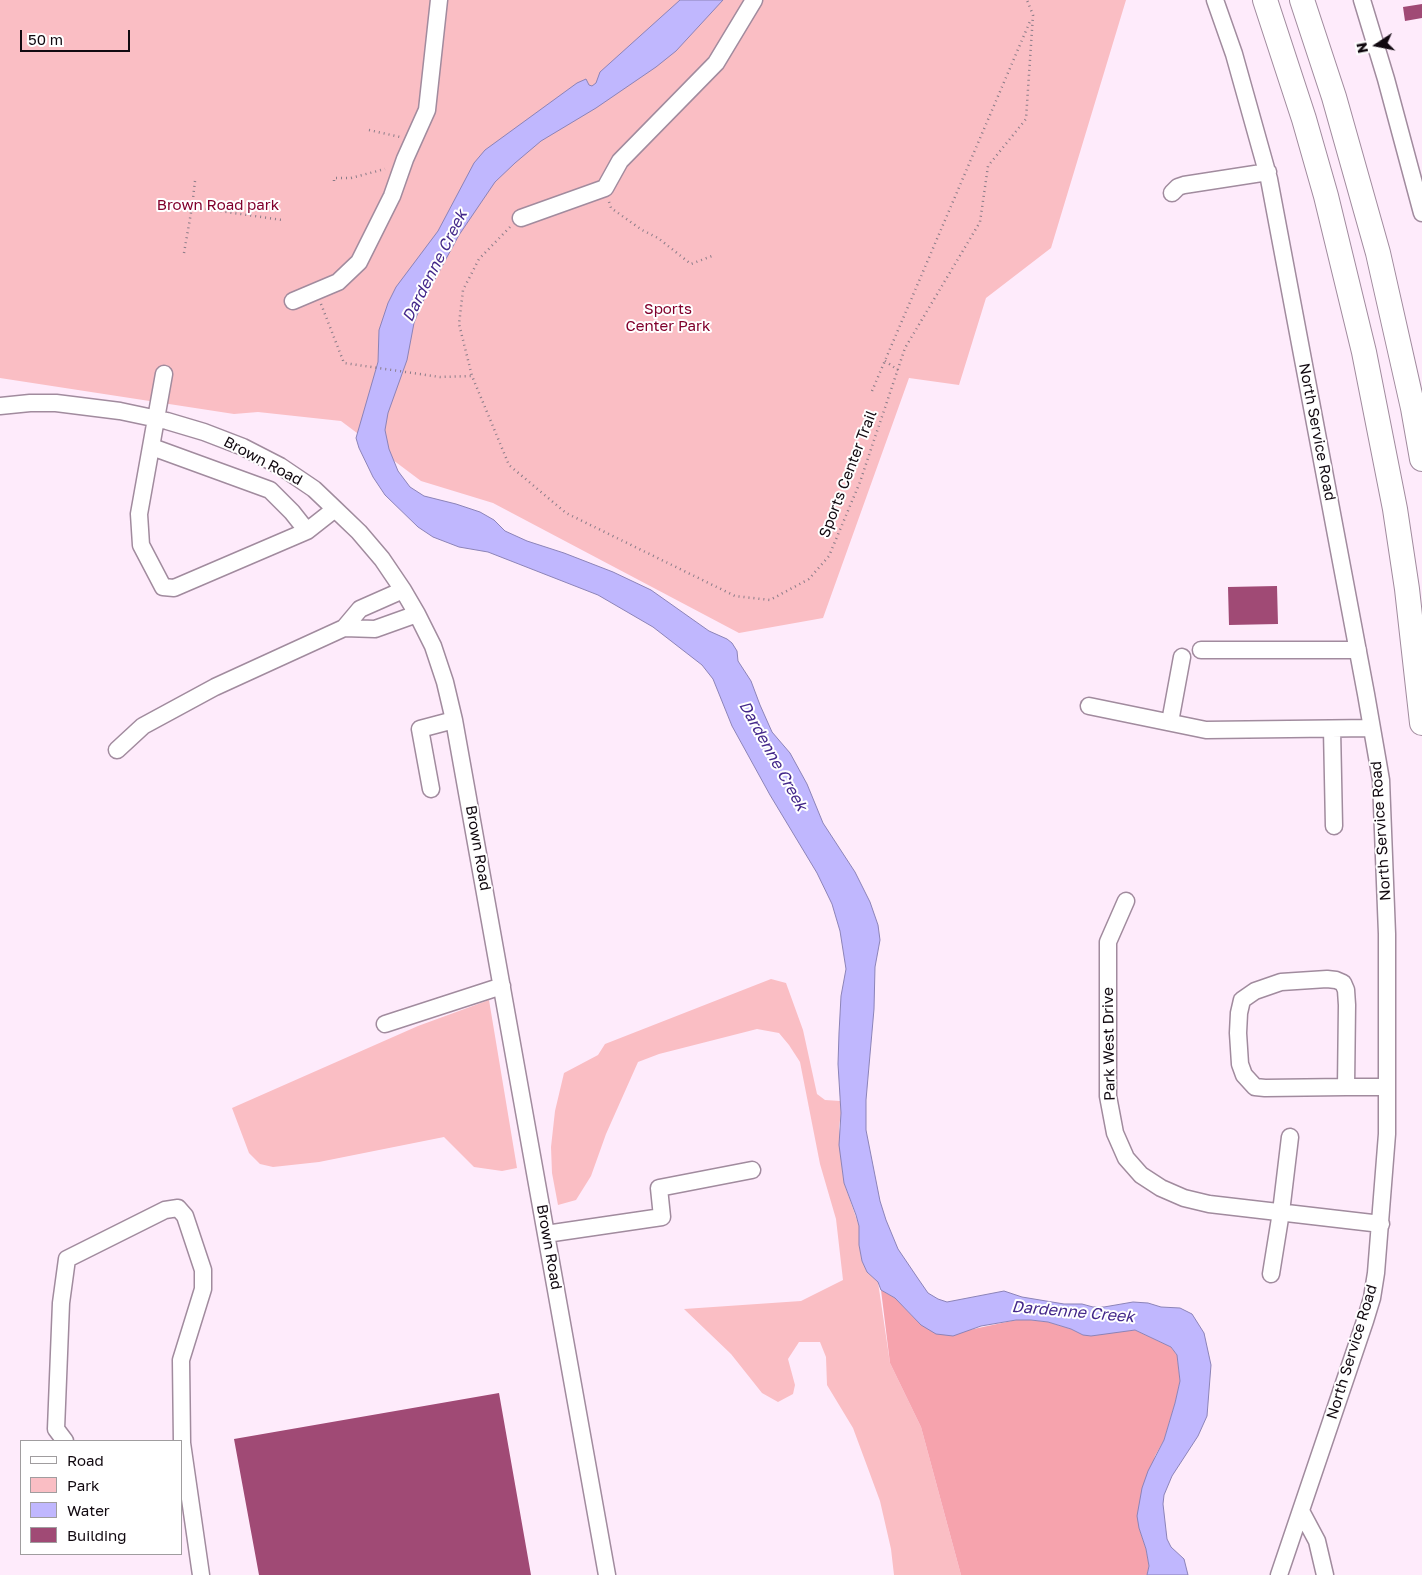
<!DOCTYPE html>
<html>
<head>
<meta charset="utf-8">
<style>
	body { margin:0 }
	#map { position:relative; width:1422px; height:1575px; overflow:hidden; background:#feebfb; font-family:"Golos Text",sans-serif }
	canvas { display:block }
	.legend { position:absolute; left:20px; top:1440px; width:162px; height:115px; box-sizing:border-box; background:#fff; border:1px solid #a09d9f; margin:0; padding:6px 9px; list-style:none; font-size:15px; color:#110910 }
	.legend li { display:flex; align-items:center; gap:10px; height:25px }
	.legend b { width:25px; border:1px solid #a09d9f }
	.north { position:absolute; left:1352px; top:20px; width:50px; height:50px; -webkit-text-stroke:4px #fff; paint-order:stroke; rotate:259deg; font-size:14px; font-weight:700; line-height:20px; text-align:center; color:#110910 }
	.north::after { content:''; display:block; margin:auto; width:18px; height:22px; background:#110910; clip-path:polygon(50% 0,100% 100%,50% 72%,0 100%) }
	.scale { position:absolute; left:20px; top:30px; width:110px; height:22px; box-sizing:border-box; border:2px solid #110910; border-top:0; padding-left:6px; font-size:15px; line-height:18px; white-space:nowrap; color:#110910; -webkit-text-stroke:4px #fff; paint-order:stroke }
</style>
</head>
<body>
<div id="map">
<canvas width="1422" height="1575"></canvas>
<ul class="legend">
<li><b style="height:6px;background:#fff"></b>Road</li>
<li><b style="height:14px;background:#fabec4"></b>Park</li>
<li><b style="height:14px;background:#c0b7fe"></b>Water</li>
<li><b style="height:14px;background:#a04a75"></b>Building</li>
</ul>
<div class="north">N</div>
<div class="scale">50 m</div>
</div>
<script>
const ctx = document.querySelector('canvas').getContext('2d');
ctx.lineJoin = 'round';
function fill(path, color) {
  ctx.fillStyle = color;
  ctx.fill(path, 'evenodd');
}
function poly(rows) {
  const path = new Path2D();
  for (const r of rows) {
    path.moveTo(r[0], r[1]);
    for (let i = 2; i < r.length; i += 2) path.lineTo(r[i], r[i + 1]);
  }
  return path;
}
function trace(path, color, width, dash) {
  ctx.strokeStyle = color;
  ctx.lineWidth = width;
  ctx.lineCap = dash ? 'butt' : 'round';
  ctx.setLineDash(dash || []);
  ctx.stroke(path);
}
function label(font, color, halo, rows, align = 'center') {
  ctx.font = font + ' "Golos Text",sans-serif';
  ctx.lineWidth = 4;
  ctx.setLineDash([]);
  ctx.textBaseline = 'middle';
  ctx.strokeStyle = halo;
  ctx.fillStyle = color;
  for (const [text, x, y, turn = 0] of rows) {
    ctx.save();
    ctx.translate(x, y);
    ctx.rotate((+turn || 0) * Math.PI / 180);
    ctx.textAlign = isNaN(turn) ? turn : align;
    if (halo) ctx.strokeText(text, 0, 0);
    ctx.fillText(text, 0, 0);
    ctx.restore();
  }
}
fill(poly([
	[0,0,1126,0,1051,248,986,298,959,385,909,378,823,618,739,633,493,503,421,481,341,421,258,412,234,414,0,378],
	[771,979,786,983,803,1030,817,1094,825,1100,840,1101,841,1113,839,1127,842,1168,844,1183,859,1226,859,1245,862,1261,867,1272,878,1282,890,1363,921,1427,961,1575,894,1575,891,1549,880,1501,853,1428,827,1385,826,1357,820,1342,799,1342,788,1359,795,1385,793,1394,778,1402,762,1393,731,1354,684,1309,801,1301,843,1280,836,1219,820,1164,800,1062,789,1045,779,1033,757,1029,659,1054,638,1062,606,1134,591,1176,576,1200,558,1205,552,1173,551,1147,555,1111,564,1073,598,1055,605,1044],
	[489,1000,517,1168,502,1171,474,1167,444,1137,319,1162,273,1167,260,1164,249,1153,232,1108,418,1026]
]), '#fabec4');
fill(poly([
	[881,1290,895,1298,921,1325,969,1330,1016,1320,1031,1320,1048,1322,1071,1329,1083,1335,1135,1330,1171,1347,1177,1355,1180,1381,1175,1403,1164,1440,1155,1456,1139,1528,1146,1549,1149,1566,1147,1575,961,1575,921,1427,890,1363]
]), '#f6a3ad');
const water = poly([
	[680,0,723,0,676,51,656,67,596,108,541,141,515,163,495,182,459,235,421,305,414,323,407,360,388,413,385,430,389,449,398,471,410,487,424,496,456,504,480,512,494,520,505,531,527,541,564,553,613,572,651,590,709,631,727,639,732,643,737,651,738,661,751,681,760,705,772,732,790,753,807,784,823,823,855,872,870,902,878,925,880,940,875,967,874,1009,866,1100,866,1130,880,1201,886,1220,898,1249,919,1280,928,1293,938,1299,947,1302,1004,1291,1022,1297,1064,1304,1082,1304,1093,1307,1104,1307,1133,1302,1148,1303,1161,1307,1180,1308,1192,1314,1204,1333,1211,1365,1207,1416,1198,1436,1172,1476,1164,1495,1163,1504,1167,1539,1171,1547,1184,1559,1188,1575,1147,1575,1149,1566,1146,1549,1139,1528,1137,1516,1142,1488,1148,1471,1164,1440,1175,1403,1180,1381,1177,1355,1171,1347,1135,1330,1091,1336,1083,1335,1071,1329,1048,1322,1031,1320,1016,1320,981,1326,953,1336,936,1334,921,1325,895,1298,881,1290,878,1282,867,1272,862,1261,859,1245,859,1226,856,1215,844,1183,839,1145,841,1113,838,1064,839,1033,841,996,846,969,840,931,832,904,817,873,770,795,732,726,713,679,702,665,653,627,598,595,488,552,459,547,433,537,418,527,385,495,373,477,359,448,356,438,378,362,379,330,388,303,396,287,438,231,474,163,485,150,577,83,586,79,589,85,592,86,596,83,600,72,680,0]
]);
fill(water, '#c0b7fe');
trace(water, '#8c83b7', 1);
fill(poly([
	[1422,4,1422,18,1405,21,1403,7],
	[1277,586,1278,624,1229,625,1228,587],
	[499,1393,531,1575,259,1575,234,1439]
]), '#a04a75');
const minor = poly([
	[1215,0,1234,54,1269,179,1366,694,1381,780,1387,934,1387,1134,1376,1273,1372,1298,1365,1321,1279,1575],
	[1362,0,1386,79,1422,213],
	[1172,193,1178,187,1184,185,1268,172],
	[521,218,605,188,620,161,716,63,754,0],
	[293,301,338,282,359,262,392,196,405,159,427,110,439,0],
	[164,374,139,514,141,545,163,587,174,588,307,531,335,509],
	[0,406,30,403,56,403,120,411,167,421,204,432,243,447,280,466,314,489,335,509,359,532,382,559,403,590,417,614,433,646,445,682,454,720,607,1575],
	[152,447,270,490,292,512,307,531],
	[344,628,375,629,417,614],
	[1201,650,1358,650],
	[1089,706,1206,730,1372,728],
	[1170,722,1182,657],
	[1332,729,1334,826],
	[117,750,143,726,215,687,344,628,360,609,403,590],
	[431,789,420,729,454,720],
	[1126,901,1108,942,1108,1096,1115,1133,1126,1158,1141,1175,1161,1188,1184,1198,1209,1204,1381,1224],
	[385,1024,502,986],
	[1346,1087,1347,1005,1346,990,1343,983,1336,980,1327,979,1281,982,1255,991,1242,1000,1239,1013,1238,1033,1240,1064,1244,1075,1255,1087,1265,1088,1346,1087,1387,1087],
	[546,1234,662,1217,659,1188,752,1170],
	[1271,1274,1281,1212,1290,1137],
	[65,1441,56,1429,61,1303,67,1259,165,1210,178,1208,185,1216,203,1270,203,1289,181,1360,182,1443,201,1575],
	[1301,1511,1317,1541,1325,1575]
]);
const highway = poly([
	[1265,0,1304,119,1326,196,1364,352,1395,509,1407,589,1422,723],
	[1302,0,1334,97,1378,253,1413,408,1422,459]
]);
trace(minor, '#a18b9e', 19);
trace(highway, '#a18b9e', 26);
trace(poly([
	[369,130,400,137],
	[195,181,192,207,282,220],
	[334,181,334,178,351,178,385,169],
	[609,202,611,208,642,230,658,238,691,264,712,256],
	[510,227,479,259,463,290,459,324,472,376,509,465,566,513,735,596,770,600,809,579,829,556,860,482,905,348,980,222,988,166,1026,119,1033,15,1027,0],
	[184,253,192,207],
	[321,304,344,363,440,377,472,376],
	[885,361,898,370],
	[872,391,1031,19]
]), '#8a7c88', 2.5, [1, 4]);
trace(minor, '#fff', 16);
trace(highway, '#fff', 24);
label('15px', '#80002c', '#fff', [
	["Brown Road park",218,205],
	["Sports",668,309],
	["Center Park",668,326]
]);
label('15px', '#110910', '#fff', [
	["North Service Road",1317,432,79],
	["Brown Road",263,461,28],
	["Sports Center Trail",848,474,-69],
	["North Service Road",1381,831,-94],
	["Brown Road",478,848,80],
	["Park West Drive",1109,1044,-91],
	["Brown Road",549,1247,80],
	["North Service Road",1352,1352,-73]
]);
label('italic 16px', '#43278a', '#fff', [
	["Dardenne Creek",435,266,-63],
	["Dardenne Creek",773,756,61],
	["Dardenne Creek",1073,1312,5]
]);
</script>
</body>
</html>
